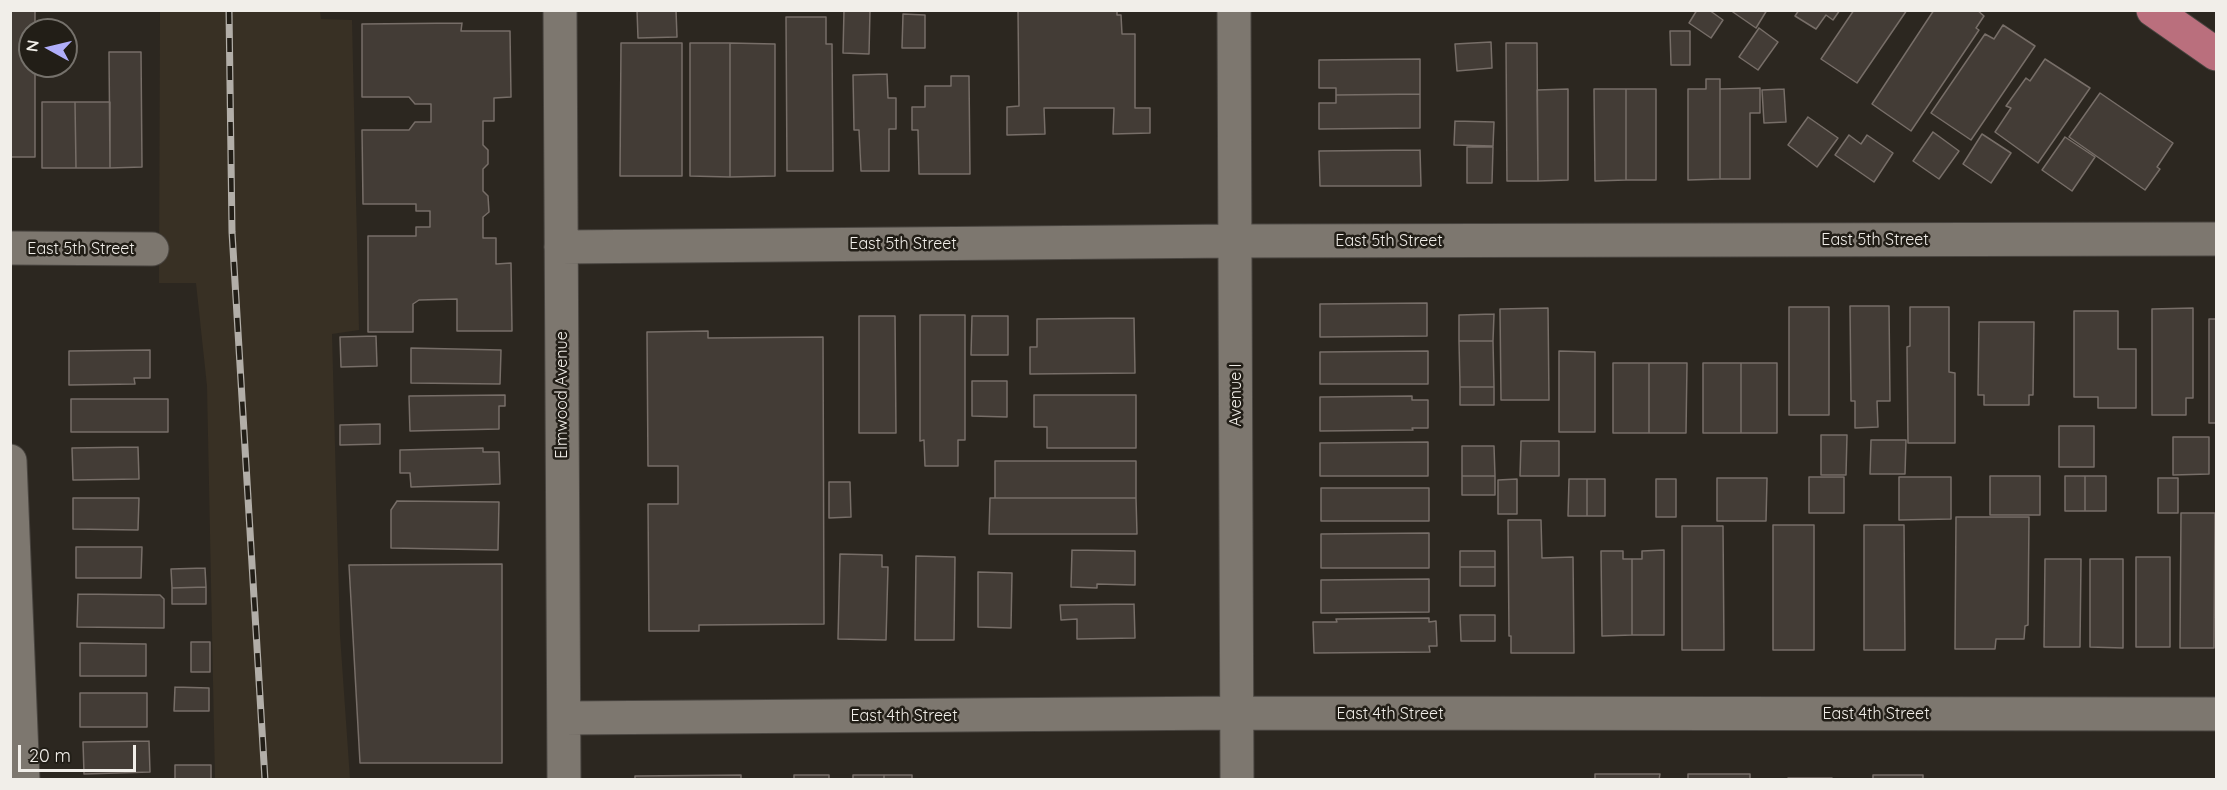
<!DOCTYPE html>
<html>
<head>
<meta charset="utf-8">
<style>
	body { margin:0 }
	#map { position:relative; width:2227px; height:790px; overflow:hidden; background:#2c2720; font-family:Quicksand,sans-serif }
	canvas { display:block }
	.frame { position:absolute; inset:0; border:12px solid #f1eee9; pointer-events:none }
	.north { position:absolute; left:18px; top:18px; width:60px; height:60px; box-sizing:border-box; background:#221e17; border:2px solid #75716b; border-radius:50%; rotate:278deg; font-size:16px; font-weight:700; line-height:24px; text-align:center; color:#f1eee9 }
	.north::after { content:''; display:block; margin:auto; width:21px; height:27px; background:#b0aefa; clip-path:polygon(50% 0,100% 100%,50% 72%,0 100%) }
	.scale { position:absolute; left:18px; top:745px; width:118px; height:27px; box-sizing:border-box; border:3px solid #f1eee9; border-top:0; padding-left:8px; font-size:18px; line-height:21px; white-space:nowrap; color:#f1eee9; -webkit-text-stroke:4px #221e17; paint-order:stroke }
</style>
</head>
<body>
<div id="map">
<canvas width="2227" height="790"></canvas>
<div class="frame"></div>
<div class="north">N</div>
<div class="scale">20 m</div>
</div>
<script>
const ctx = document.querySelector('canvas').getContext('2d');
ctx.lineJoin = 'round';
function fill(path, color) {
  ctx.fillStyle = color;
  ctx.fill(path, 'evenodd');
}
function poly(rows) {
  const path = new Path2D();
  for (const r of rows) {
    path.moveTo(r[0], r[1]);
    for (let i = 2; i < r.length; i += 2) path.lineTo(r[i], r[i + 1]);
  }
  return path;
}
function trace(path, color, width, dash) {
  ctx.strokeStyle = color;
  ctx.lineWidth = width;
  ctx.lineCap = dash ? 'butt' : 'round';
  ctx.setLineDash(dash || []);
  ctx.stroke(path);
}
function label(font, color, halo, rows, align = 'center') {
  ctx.font = font + ' Quicksand,sans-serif';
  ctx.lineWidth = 5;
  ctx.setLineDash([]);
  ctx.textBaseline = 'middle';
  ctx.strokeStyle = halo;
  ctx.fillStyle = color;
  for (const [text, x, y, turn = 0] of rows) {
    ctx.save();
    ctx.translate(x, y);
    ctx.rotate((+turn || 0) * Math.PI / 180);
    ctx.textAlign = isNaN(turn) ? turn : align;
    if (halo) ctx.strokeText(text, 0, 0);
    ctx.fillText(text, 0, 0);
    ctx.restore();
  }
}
fill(poly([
	[160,11,320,11,321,19,352,20,359,330,332,334,340,635,350,779,215,779,207,386,196,283,159,283]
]), '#383024');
const building = poly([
	[10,10,35,10,35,30,30,30,30,66,35,66,35,157,11,157,11,183,10,183,10,10],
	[637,10,676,10,677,37,638,38,637,10],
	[844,10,870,10,869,54,843,53,844,10],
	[1018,10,1117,10,1117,15,1121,15,1122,34,1135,34,1135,108,1150,108,1150,133,1113,134,1114,108,1044,108,1045,134,1007,135,1007,107,1019,106,1018,10],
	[1697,10,1709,10,1723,20,1711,38,1689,23,1697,10],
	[1730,10,1767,10,1756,28,1730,10],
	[1799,10,1840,10,1833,20,1826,15,1816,29,1795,16,1799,10],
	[1854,10,1907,10,1857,83,1821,59,1854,10],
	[1934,10,1977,10,1984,16,1976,28,1979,30,1911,131,1872,104,1934,10],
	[903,14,925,15,925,48,902,48,903,14],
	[786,17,826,17,826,44,832,44,833,171,787,171,786,17],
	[462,23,461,31,510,31,511,97,494,98,494,121,483,121,483,145,488,150,488,164,483,169,483,191,488,196,489,212,483,217,483,238,496,238,496,264,511,263,512,331,457,331,457,299,419,300,413,304,413,332,368,332,368,236,416,236,416,227,430,227,430,211,416,211,416,204,363,204,362,130,409,130,415,122,431,122,431,104,415,104,409,97,362,97,362,24,462,23],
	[2003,25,2035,46,1971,140,1931,113,1985,34,1994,39,2003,25],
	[1759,28,1778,42,1758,70,1739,57,1759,28],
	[1670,31,1690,31,1690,65,1671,65,1670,31],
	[1491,42,1492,68,1457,71,1455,44,1491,42],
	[621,43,682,43,682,176,620,176,621,43],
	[690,43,730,43,730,177,690,176,690,43],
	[730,43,775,44,775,176,730,177,730,43],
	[1506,43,1537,43,1538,181,1507,181,1506,43],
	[109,52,141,52,142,167,110,168,109,52],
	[1420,59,1420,94,1336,95,1336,88,1319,88,1319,60,1420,59],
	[2045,59,2090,88,2038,163,1995,132,2011,108,2006,106,2026,78,2030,81,2045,59],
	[887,74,888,98,896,98,896,129,889,129,889,171,861,171,859,130,854,130,853,75,887,74],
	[951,76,969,76,970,174,919,174,918,130,912,130,912,107,925,107,925,86,951,86,951,76],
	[1706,79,1720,79,1720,179,1688,180,1688,89,1706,89,1706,79],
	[1760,88,1760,113,1750,113,1750,179,1720,179,1720,89,1760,88],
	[1568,89,1568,180,1538,181,1537,90,1568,89],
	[1594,89,1626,89,1626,180,1595,181,1594,89],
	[1626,89,1656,89,1656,180,1626,180,1626,89],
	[1784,89,1786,122,1764,123,1762,90,1784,89],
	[2100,93,2173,143,2157,167,2160,169,2145,190,2069,137,2100,93],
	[1420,94,1420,128,1319,129,1319,103,1336,103,1336,95,1420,94],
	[42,102,75,102,76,168,42,168,42,102],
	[75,102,110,102,110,168,76,168,75,102],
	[1808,117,1838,138,1817,167,1788,145,1808,117],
	[1455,121,1494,122,1493,146,1454,145,1455,121],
	[1933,132,1959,151,1939,179,1913,161,1933,132],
	[1982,134,2011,153,1991,183,1963,164,1982,134],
	[1849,135,1861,144,1867,135,1893,153,1874,182,1835,155,1849,135],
	[2065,137,2095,157,2072,191,2042,170,2065,137],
	[1467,147,1493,147,1492,183,1467,183,1467,147],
	[1420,150,1421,186,1320,186,1319,151,1420,150],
	[1427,303,1427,336,1320,337,1320,304,1427,303],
	[1850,306,1889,306,1890,401,1877,401,1878,427,1855,428,1855,401,1851,401,1850,306],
	[1789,307,1829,307,1829,415,1789,415,1789,307],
	[1910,307,1949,307,1949,372,1955,373,1955,443,1908,443,1907,347,1910,346,1910,307],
	[1548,308,1549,400,1501,400,1500,309,1548,308],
	[2193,308,2193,398,2186,398,2186,415,2152,415,2152,309,2193,308],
	[2074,311,2118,311,2118,349,2136,349,2136,408,2098,408,2098,397,2074,397,2074,311],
	[1494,314,1493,341,1459,341,1459,315,1494,314],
	[920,315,965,315,965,440,958,440,958,466,925,466,924,440,920,441,920,315],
	[859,316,895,316,896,433,859,433,859,316],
	[972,316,1008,316,1008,355,971,355,972,316],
	[1134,318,1135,373,1030,374,1030,347,1037,347,1037,319,1134,318],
	[2209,319,2216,319,2216,423,2209,423,2209,319],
	[1979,322,2034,322,2033,395,2029,395,2029,405,1984,405,1984,395,1978,395,1979,322],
	[708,331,708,338,823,337,824,624,699,625,699,631,649,631,648,504,678,504,678,466,648,466,647,332,708,331],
	[376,336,377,366,341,367,340,337,376,336],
	[1459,341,1493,341,1494,387,1460,387,1459,341],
	[411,348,501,350,500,384,411,383,411,348],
	[150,350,150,378,134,378,135,384,69,385,69,351,150,350],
	[1428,351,1428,384,1320,384,1320,352,1428,351],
	[1559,351,1595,352,1595,432,1559,432,1559,351],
	[1613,363,1649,363,1649,433,1613,433,1613,363],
	[1649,363,1687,363,1686,433,1649,433,1649,363],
	[1703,363,1741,363,1741,433,1703,433,1703,363],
	[1741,363,1777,363,1777,433,1741,433,1741,363],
	[972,381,1007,381,1007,417,972,416,972,381],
	[1460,387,1494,387,1494,405,1460,405,1460,387],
	[505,395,505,406,499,406,499,429,410,431,409,396,505,395],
	[1034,395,1136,395,1136,448,1047,448,1047,427,1034,427,1034,395],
	[1412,396,1412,400,1428,400,1428,428,1412,428,1413,430,1320,431,1320,397,1412,396],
	[71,399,168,399,168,432,71,432,71,399],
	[380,424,380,444,340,445,340,425,380,424],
	[2059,426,2094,426,2094,467,2059,467,2059,426],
	[1821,435,1847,435,1846,475,1821,475,1821,435],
	[2173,437,2209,437,2209,474,2173,475,2173,437],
	[1871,440,1906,440,1905,474,1870,474,1871,440],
	[1521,441,1559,441,1559,476,1520,476,1521,441],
	[1428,442,1428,476,1320,476,1320,443,1428,442],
	[1462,446,1494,446,1495,476,1462,476,1462,446],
	[138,447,139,479,73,480,72,448,138,447],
	[483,448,483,452,499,452,500,484,411,487,410,473,400,473,400,450,483,448],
	[995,461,1136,461,1136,498,995,498,995,461],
	[1462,476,1495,476,1495,495,1462,495,1462,476],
	[1990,476,2040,476,2040,515,1990,515,1990,476],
	[2065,476,2085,476,2085,511,2065,511,2065,476],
	[2085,476,2106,476,2106,511,2085,511,2085,476],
	[1809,477,1844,477,1844,513,1809,513,1809,477],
	[1899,477,1951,477,1951,519,1899,520,1899,477],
	[1717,478,1767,478,1766,521,1717,521,1717,478],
	[2158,478,2178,478,2178,513,2158,513,2158,478],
	[1517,479,1517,514,1498,514,1498,480,1517,479],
	[1569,479,1587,479,1587,516,1568,516,1569,479],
	[1587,479,1605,479,1605,516,1587,516,1587,479],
	[1656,479,1676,479,1676,517,1656,517,1656,479],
	[829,482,850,482,851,517,829,518,829,482],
	[1321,488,1429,488,1429,521,1321,521,1321,488],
	[73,498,139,498,138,530,73,529,73,498],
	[990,498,1136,498,1137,534,989,534,990,498],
	[397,501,499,502,498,550,391,548,391,510,397,501],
	[2181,513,2215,513,2214,648,2180,648,2181,513],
	[1956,517,2029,517,2028,625,2025,626,2024,639,1996,639,1995,649,1955,649,1956,517],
	[1508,520,1541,520,1542,558,1573,557,1574,653,1511,653,1511,636,1509,636,1508,520],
	[1773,525,1814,525,1814,650,1773,650,1773,525],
	[1864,525,1904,525,1905,650,1864,650,1864,525],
	[1682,526,1723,526,1724,650,1682,650,1682,526],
	[1429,533,1429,568,1321,568,1321,534,1429,533],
	[76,547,142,547,141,578,76,578,76,547],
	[1072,550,1135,551,1135,585,1097,584,1097,588,1071,587,1072,550],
	[1664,550,1664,635,1632,635,1632,559,1642,559,1642,551,1664,550],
	[1460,551,1495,551,1495,567,1460,567,1460,551],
	[1601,551,1623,551,1623,559,1632,559,1632,635,1602,636,1601,551],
	[840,554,882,555,882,567,888,567,886,640,838,639,840,554],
	[916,556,955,557,954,640,915,640,916,556],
	[2136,557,2170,557,2170,647,2136,647,2136,557],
	[2045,559,2081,559,2080,647,2044,647,2045,559],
	[2090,559,2123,559,2123,648,2090,647,2090,559],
	[502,564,502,763,360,763,349,565,502,564],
	[1460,567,1495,567,1495,586,1460,586,1460,567],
	[205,568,206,587,172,588,171,569,205,568],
	[978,572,1012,573,1011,628,978,627,978,572],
	[1429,579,1429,612,1321,613,1321,580,1429,579],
	[206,587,206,604,172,604,172,588,206,587],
	[78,594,160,595,164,599,164,628,77,627,78,594],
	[1134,604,1135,638,1077,639,1077,619,1061,620,1060,605,1134,604],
	[1460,615,1495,615,1495,641,1461,641,1460,615],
	[1429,618,1429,622,1436,621,1437,646,1429,646,1430,652,1314,653,1313,622,1337,622,1336,619,1429,618],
	[191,642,210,642,210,672,191,672,191,642],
	[80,643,146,644,146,676,80,676,80,643],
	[175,687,209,688,209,711,174,711,175,687],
	[80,693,147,693,147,727,80,727,80,693],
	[149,741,150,772,84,774,83,742,149,741],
	[175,765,211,765,211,780,175,780,175,765],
	[1595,774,1660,774,1659,780,1595,780,1595,774],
	[1688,774,1750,774,1750,780,1688,780,1688,774],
	[741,775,741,780,635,780,635,776,741,775],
	[794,775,829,775,829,780,794,780,794,775],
	[853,775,884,775,884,780,853,780,853,775],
	[884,775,912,775,912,780,884,780,884,775],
	[1873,775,1923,775,1923,780,1873,780,1873,775],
	[1788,778,1832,778,1832,780,1788,780,1788,778]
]);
fill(building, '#433c36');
trace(building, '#776e68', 1.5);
const minor = poly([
	[560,10,564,780],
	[1234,10,1237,780],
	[561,247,1235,241,2216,239],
	[10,248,152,249],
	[10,461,23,780],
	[564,718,1237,713,2216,714]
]);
const major = poly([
	[2153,10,2216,54]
]);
trace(minor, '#494540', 35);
trace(major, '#494540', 35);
trace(minor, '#7d776f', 33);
trace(major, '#ba6f7d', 33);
const rail = poly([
	[229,10,232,232,265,780]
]);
trace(rail, '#b2aea8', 7);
trace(rail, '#221e17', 4.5, [14]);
label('16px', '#f1eee9', '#221e17', [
	["East 5th Street",1875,240],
	["East 5th Street",1389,241],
	["East 5th Street",903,244],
	["East 5th Street",81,249],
	["Elmwood Avenue",562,395,-90],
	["Avenue I",1236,395,-90],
	["East 4th Street",1390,714],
	["East 4th Street",1876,714],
	["East 4th Street",904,716]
]);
</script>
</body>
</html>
